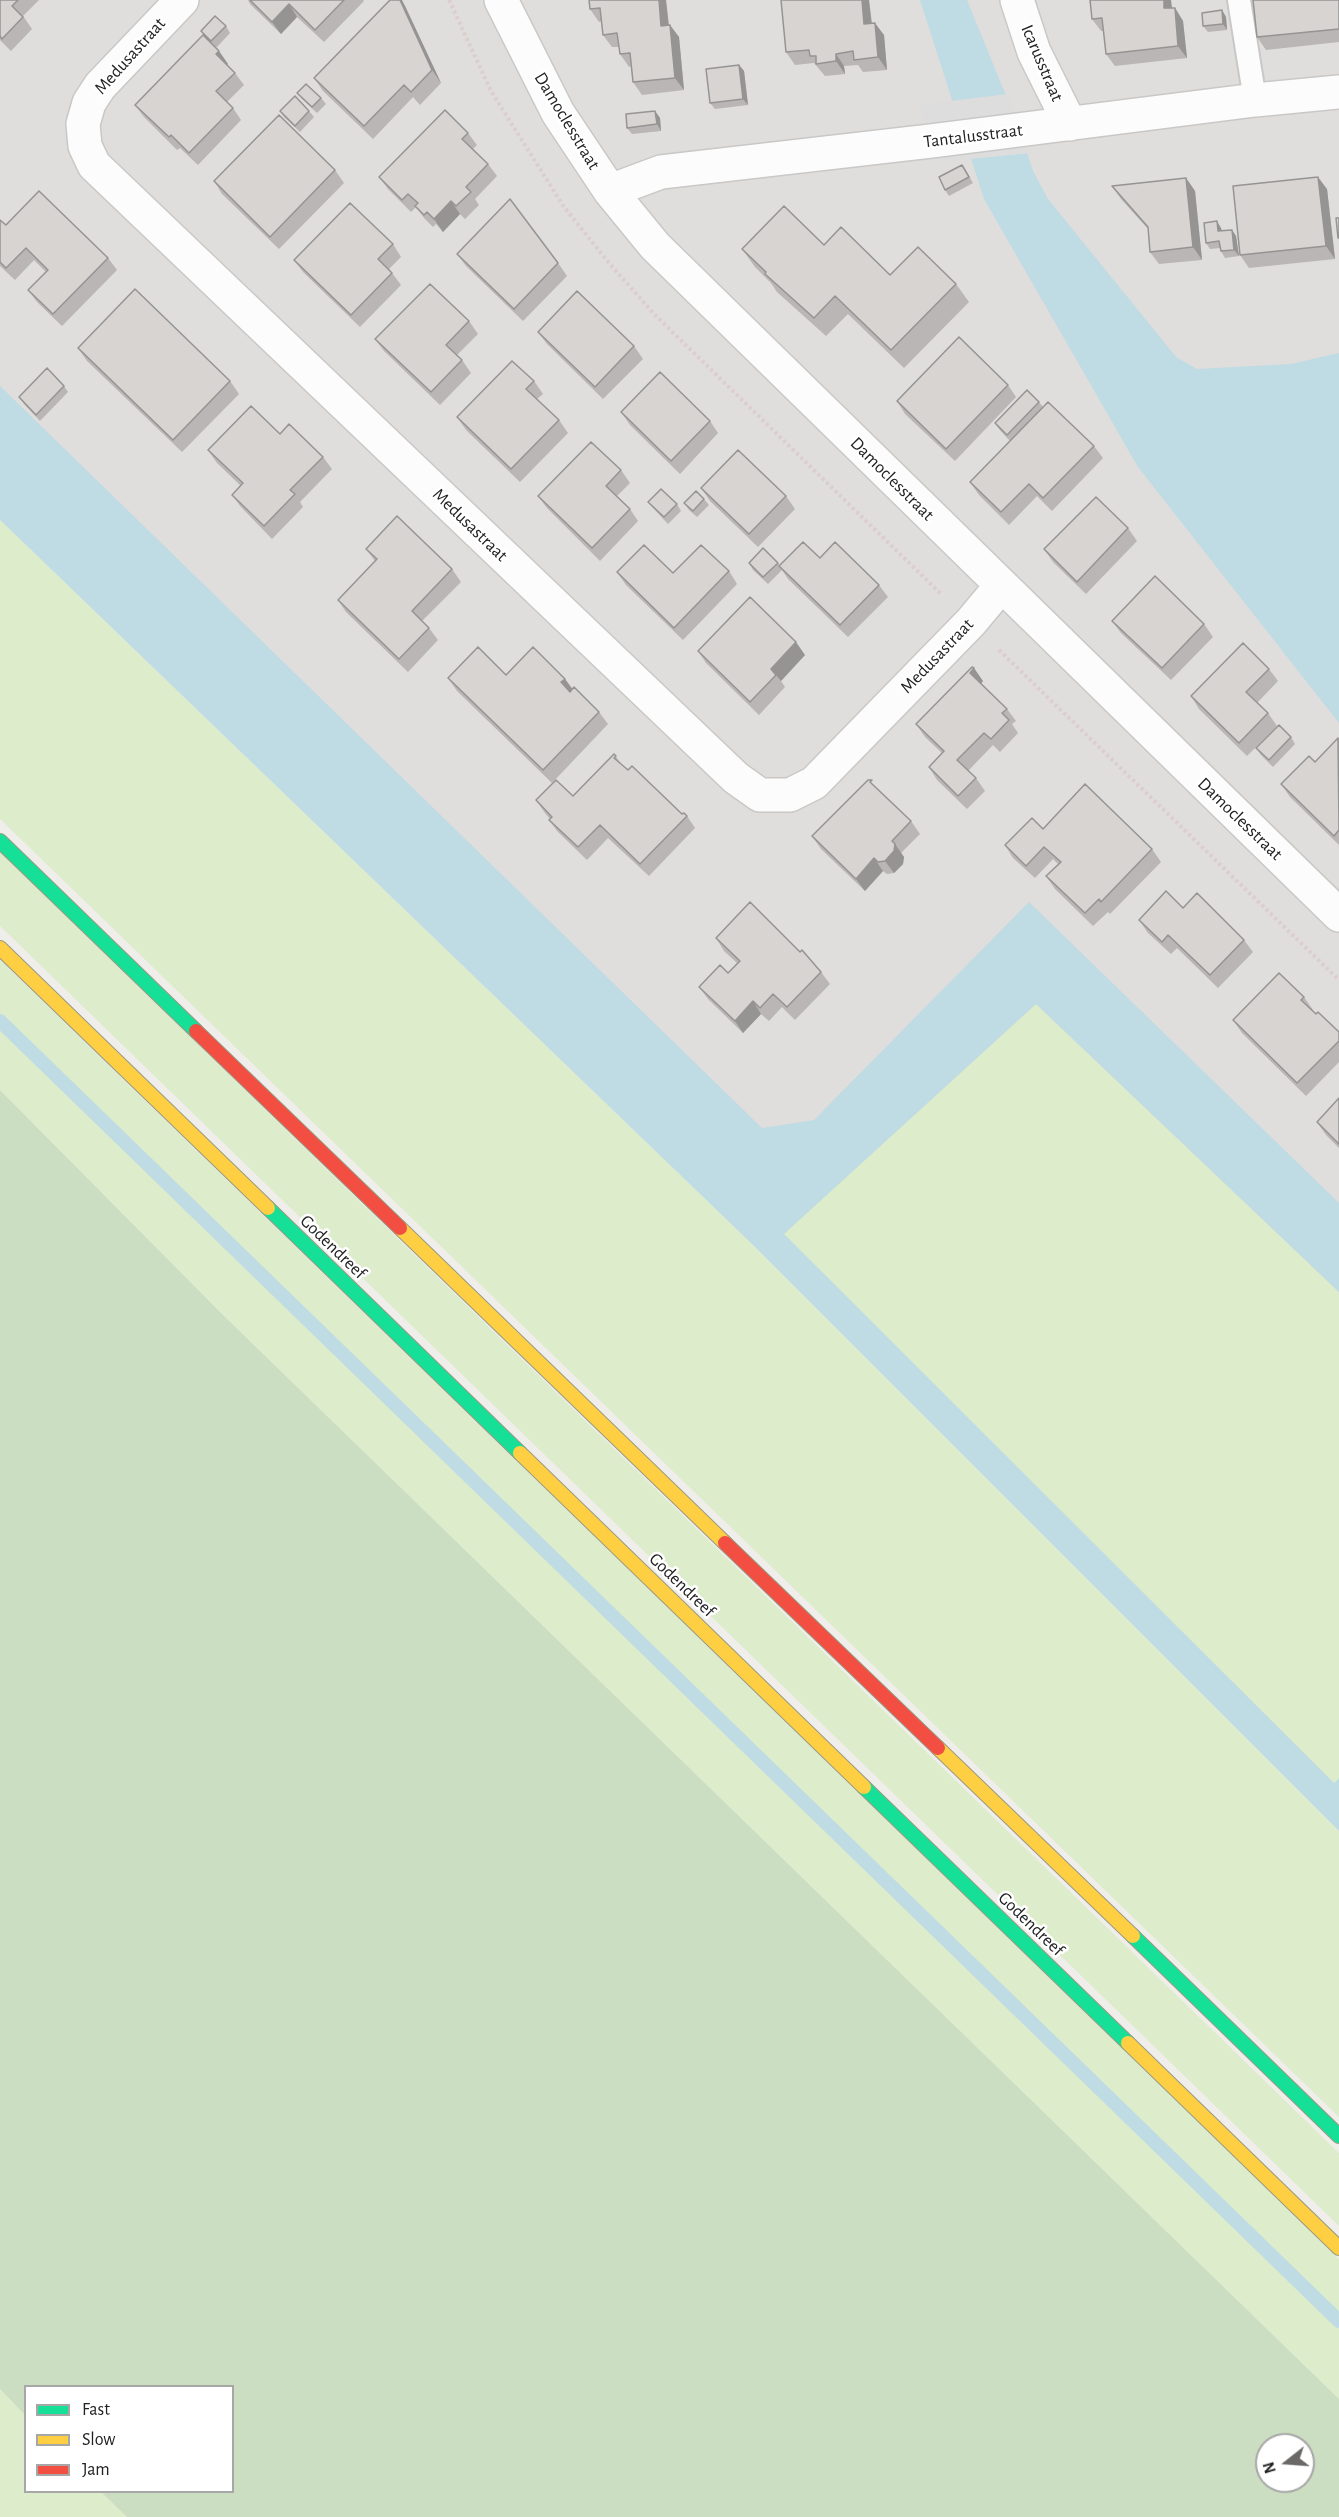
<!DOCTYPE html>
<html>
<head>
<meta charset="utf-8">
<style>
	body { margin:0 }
	#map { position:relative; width:1339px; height:2517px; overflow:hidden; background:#f0eeeb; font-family:"Alegreya Sans",sans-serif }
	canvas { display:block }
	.legend { position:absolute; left:24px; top:2385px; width:210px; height:108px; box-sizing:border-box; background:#fff; border:2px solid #a7a7a7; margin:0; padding:8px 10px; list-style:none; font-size:18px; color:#222 }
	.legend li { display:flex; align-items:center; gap:12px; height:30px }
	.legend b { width:30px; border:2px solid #a7a7a7 }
	.north { position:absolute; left:1255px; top:2433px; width:60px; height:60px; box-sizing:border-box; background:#fff; border:2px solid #a7a7a7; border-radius:50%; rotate:253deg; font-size:16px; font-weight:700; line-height:24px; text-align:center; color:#222 }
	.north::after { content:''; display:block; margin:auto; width:21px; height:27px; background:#6a6968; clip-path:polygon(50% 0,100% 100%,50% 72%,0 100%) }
</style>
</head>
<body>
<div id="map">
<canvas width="1339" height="2517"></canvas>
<ul class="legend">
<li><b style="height:8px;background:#16e098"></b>Fast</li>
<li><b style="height:8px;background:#ffcf43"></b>Slow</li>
<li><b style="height:8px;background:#f24e42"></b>Jam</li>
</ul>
<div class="north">N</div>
</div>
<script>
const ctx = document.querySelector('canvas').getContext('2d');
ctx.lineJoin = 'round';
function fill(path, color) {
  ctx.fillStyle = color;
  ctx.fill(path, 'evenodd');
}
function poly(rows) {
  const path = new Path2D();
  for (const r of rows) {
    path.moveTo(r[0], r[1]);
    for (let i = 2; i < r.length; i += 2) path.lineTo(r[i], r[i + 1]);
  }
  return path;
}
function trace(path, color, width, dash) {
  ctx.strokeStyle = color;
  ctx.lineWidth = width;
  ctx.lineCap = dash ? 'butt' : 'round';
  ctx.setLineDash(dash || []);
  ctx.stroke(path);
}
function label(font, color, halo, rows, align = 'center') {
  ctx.font = font + ' "Alegreya Sans",sans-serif';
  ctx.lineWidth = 5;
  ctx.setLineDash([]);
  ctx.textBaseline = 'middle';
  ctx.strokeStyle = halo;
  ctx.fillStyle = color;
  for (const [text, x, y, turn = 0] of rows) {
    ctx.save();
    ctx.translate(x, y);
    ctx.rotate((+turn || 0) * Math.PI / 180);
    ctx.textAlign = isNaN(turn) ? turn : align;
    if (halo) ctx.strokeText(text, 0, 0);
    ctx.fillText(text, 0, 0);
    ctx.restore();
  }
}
fill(poly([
	[0,0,1339,0,1339,1753,0,455]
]), '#dfdedc');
fill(poly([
	[0,520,753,1245,1339,1831,1339,2117,0,819],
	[0,852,1339,2153,1339,2226,0,926],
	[0,960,1339,2259,1339,2399,220,1312,0,1090],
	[1036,1004,1339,1292,1339,1778,1334,1784,783,1234],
	[0,2389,25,2415,26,2492,101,2492,127,2517,0,2517]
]), '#ddeccb');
fill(poly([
	[0,1090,220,1312,1339,2399,1339,2517,127,2517,101,2492,232,2492,232,2386,26,2386,25,2415,0,2389],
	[1267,2445,1303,2445,1303,2481,1267,2481]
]), '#cbdec1');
fill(poly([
	[920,0,967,0,1016,120,1033,171,1048,199,1176,357,1197,369,1291,364,1339,353,1339,723,1138,467,984,199],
	[0,386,762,1128,814,1120,1029,902,1339,1203,1339,1292,1036,1004,784,1234,1334,1783,1339,1778,1339,1831,753,1245,0,520]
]), '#bfdbe3');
fill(poly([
	[1008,94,1031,153,940,162,918,105]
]), '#dedddd');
trace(poly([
	[0,1021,1339,2321]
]), '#bfdbe3', 14);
const lane = poly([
	[1239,0,1255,100]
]);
const street = poly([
	[182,0,100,86,89,103,83,124,85,146,94,165,736,778,760,795,790,795,814,783,971,622,1001,586],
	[501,0,558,113,610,191,655,246,1339,915],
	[1017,0,1034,52,1070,124],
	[610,191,661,172,931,141,1255,100,1339,92]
]);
const fast = poly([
	[0,841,196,1031],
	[268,1208,520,1453],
	[864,1787,1128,2043],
	[1133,1936,1339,2136]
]);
const slow = poly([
	[0,948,268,1208],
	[400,1228,725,1543],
	[520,1453,864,1787],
	[938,1748,1133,1936],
	[1128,2043,1339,2248]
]);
const jam = poly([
	[196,1031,400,1228],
	[725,1543,938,1748]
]);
trace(lane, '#c9c8c7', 26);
trace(street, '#c9c8c7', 36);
trace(fast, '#999a82', 16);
trace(slow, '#999a82', 16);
trace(jam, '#999a82', 16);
trace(poly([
	[449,0,491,91,564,207,609,263,655,315,942,595],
	[999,650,1339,980]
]), '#dccecd', 4, [3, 3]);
trace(lane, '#fdfcfc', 22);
trace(street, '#fdfcfc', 33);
trace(fast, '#16e098', 14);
trace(slow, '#ffcf43', 14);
trace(jam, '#f24e42', 14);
fill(poly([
	[0,0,39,0,23,16,32,29,11,51,0,40],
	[248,0,363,0,364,1,324,42,297,17,281,34,250,4],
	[589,0,666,0,669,25,679,37,684,90,642,95,633,82,631,66,629,67,620,54,619,47,612,47,603,35,602,21,599,22,590,9],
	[869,0,872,23,884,35,887,70,863,72,858,65,844,66,845,74,825,76,814,63,795,65,786,52],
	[1090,0,1171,0,1172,8,1175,8,1183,21,1187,58,1115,66,1106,54,1104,31,1101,31,1092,19],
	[1339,0,1339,42,1266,50,1257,37],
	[405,6,441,83,420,105,413,97,373,139,323,91,314,78],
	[1222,10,1226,17,1227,30,1208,32,1203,26],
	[226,26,230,33,216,48,228,64,227,65,235,73,244,85,227,102,233,108,241,120,198,165,180,148,177,150,144,117,135,105,205,37,201,31],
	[739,65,744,71,748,105,715,109,710,103],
	[297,93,321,98,326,104,317,113,302,99],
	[280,111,309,111,314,117,300,132,284,117],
	[655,111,660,118,661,131,632,134,627,128],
	[468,133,477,145,473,149,488,164,497,176,475,199,479,205,465,219,460,214,443,232,436,224,433,227,424,218,416,207,411,212,388,189,379,177],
	[335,170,344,183,279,249,222,194,214,181],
	[966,171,973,183,949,196,945,190],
	[1186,178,1195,191,1202,260,1159,264,1150,252,1148,229,1121,199,1112,186],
	[1327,189,1335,259,1249,268,1240,255],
	[0,220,6,225,108,258,117,270,62,326,37,302,28,290,46,272,34,260,15,280,0,266],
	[1221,228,1222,231,1232,230,1236,236,1239,256,1225,258,1221,251,1220,248,1210,249,1206,243],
	[393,244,401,257,389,269,401,285,360,327,303,272,294,260],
	[824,245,890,275,956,284,969,302,904,368,848,314,826,336,777,292,771,283,755,267,742,249],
	[457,254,558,263,567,276,523,321,466,266],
	[469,321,478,334,457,355,462,360,471,373,440,405,384,351,375,339],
	[538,332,634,346,643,359,603,399,547,344],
	[78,348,230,381,239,394,182,452,87,361],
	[534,381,543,394,537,399,559,420,568,433,520,482,466,430,457,417],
	[1008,385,1016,397,955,461,905,414,897,401],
	[64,386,68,392,40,421,24,404,19,397],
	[1039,402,1043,407,1094,446,1103,458,1052,511,1037,496,1009,525,979,495,970,482,1010,441,999,429,995,423],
	[621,412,710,421,718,433,680,474,630,425],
	[280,434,323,457,332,469,300,502,303,507,272,539,241,507,232,495,241,486,217,463,208,450],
	[621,470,630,483,617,496,630,509,638,521,600,561,547,508,538,496],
	[701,488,786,496,795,509,758,547,710,501],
	[704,499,709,505,697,517,689,510,684,503],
	[648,502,677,504,681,511,668,524,653,508],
	[1128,528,1137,541,1086,594,1053,562,1044,549],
	[366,549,452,569,461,582,422,621,429,628,438,640,408,672,346,612,338,600,375,561],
	[820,558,879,585,888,597,848,637,788,579,782,570,768,584,753,570,749,563,778,563,780,566],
	[729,571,737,584,683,640,626,585,617,572,673,573],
	[1112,621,1204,624,1213,637,1171,680,1121,633],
	[698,651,805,655,781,681,785,687,759,715,706,663],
	[1269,669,1278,681,1257,703,1268,713,1277,726,1247,756,1199,709,1191,696],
	[506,675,565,679,572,689,599,712,608,724,552,783,457,691,448,678],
	[983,681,981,684,1007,709,1016,721,1012,724,1018,733,1000,752,993,745,968,771,976,778,985,791,967,809,937,780,929,767,942,753,925,737,916,724],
	[1291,737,1295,744,1273,767,1261,755,1256,748],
	[1339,738,1339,845,1290,797,1281,784,1315,762],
	[614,754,622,765,682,814,687,816,695,828,649,876,608,838,587,860,558,832,549,820,550,819,545,813,536,800,573,796],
	[911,821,920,834,901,853,904,857,903,864,894,873,887,874,883,871,865,891,821,849,812,836],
	[1043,829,1152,849,1161,862,1110,914,1108,912,1093,926,1055,889,1046,876,1058,864,1053,859,1035,878,1013,858,1005,845],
	[1139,920,1244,940,1253,952,1218,988,1177,948,1171,954,1148,933],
	[716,938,821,972,830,984,795,1020,782,1007,769,1021,761,1014,743,1033,708,999,699,987,728,973,737,963,724,951],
	[1304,997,1313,1010,1312,1010,1339,1032,1339,1062,1306,1096,1242,1033,1233,1020],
	[1339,1098,1339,1148,1326,1135,1317,1122]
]), '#b9b6b5');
fill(poly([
	[400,0,402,0,405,6,441,83,432,70],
	[659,0,666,0,670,38,661,26],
	[862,0,869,0,873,37,864,24],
	[1164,0,1171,0,1173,20,1164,8],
	[289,4,297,17,281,34,272,22],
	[1175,8,1183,21,1187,58,1178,46],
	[1222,10,1226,17,1227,30,1223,24],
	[875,23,884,35,887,70,878,57],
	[670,25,679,37,684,90,675,78],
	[219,51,228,64,225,67,216,54],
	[836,54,844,66,845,74,836,61],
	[739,65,744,71,748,105,743,99],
	[655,111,660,118,661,131,657,124],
	[1318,177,1327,189,1335,259,1326,246],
	[1186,178,1195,191,1202,260,1193,247],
	[451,201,460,214,443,232,434,219],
	[1217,221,1221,228,1223,238,1218,231],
	[1232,230,1236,236,1239,256,1234,250],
	[796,642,805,655,781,681,771,669],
	[974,668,983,681,979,686,970,673],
	[565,679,574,691,570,695,561,682],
	[895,844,904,857,903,864,894,873,885,861],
	[874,858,883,871,865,891,856,879],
	[753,1001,761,1014,743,1033,735,1021]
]), '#969493');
const building = poly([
	[0,0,18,0,12,6,23,17,2,39,0,36,0,0],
	[250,0,344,0,315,30,289,4,272,22,250,0],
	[390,0,400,0,432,70,411,92,404,85,364,126,314,78,390,0],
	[589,0,659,0,661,26,670,25,675,78,633,82,630,53,620,54,617,33,603,35,600,8,590,9,589,0],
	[781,0,862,0,864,24,875,23,878,57,854,60,853,51,836,54,836,61,816,64,816,56,810,56,809,50,786,52,781,0],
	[1090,0,1164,0,1164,8,1175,8,1178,46,1106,54,1102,18,1092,19,1090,0],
	[1253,0,1339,0,1339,29,1257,37,1253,0],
	[1222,10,1223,24,1203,26,1202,13,1222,10],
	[215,16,226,26,211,41,201,31,215,16],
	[203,35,219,51,216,54,235,73,216,91,233,108,189,153,171,135,169,137,135,105,203,35],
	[739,65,743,99,710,103,706,69,739,65],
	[306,84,321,98,312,107,297,93,306,84],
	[295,96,309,111,295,126,280,111,295,96],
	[445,110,468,133,462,139,488,164,466,187,471,192,456,206,451,201,434,219,427,212,424,215,415,206,418,203,408,194,402,200,379,177,445,110],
	[655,111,657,124,627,128,626,114,655,111],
	[279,115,335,170,270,237,214,181,279,115],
	[962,165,969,177,945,190,939,177,962,165],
	[1318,177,1326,246,1240,255,1233,186,1318,177],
	[1186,178,1193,247,1150,252,1148,227,1112,186,1186,178],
	[39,191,108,258,53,314,28,290,48,270,26,248,6,268,0,262,0,220,6,225,39,191],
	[510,199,558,263,514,309,457,254,510,199],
	[350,203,393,244,378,259,392,273,351,315,294,260,350,203],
	[784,206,824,245,841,227,890,275,918,247,956,284,891,350,835,296,814,318,765,274,766,272,742,249,784,206],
	[1336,218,1339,218,1339,238,1338,238,1336,218],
	[1217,221,1218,231,1232,230,1234,250,1221,251,1219,241,1206,243,1204,223,1217,221],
	[430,284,469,321,446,345,462,360,431,392,375,339,430,284],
	[135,289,230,381,173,440,78,348,135,289],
	[577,291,634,346,595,387,538,332,577,291],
	[959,337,1008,385,946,449,897,401,959,337],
	[512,361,534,381,526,389,559,420,511,469,457,417,512,361],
	[47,368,64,386,36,415,19,397,47,368],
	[660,372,710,421,671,461,621,412,660,372],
	[1027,390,1039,402,1007,435,995,423,1027,390],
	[1048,402,1094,446,1043,498,1029,484,1001,512,970,482,1048,402],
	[251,406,280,434,289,424,323,457,290,490,295,494,264,526,232,495,243,483,208,450,251,406],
	[591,442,621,470,606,486,630,509,592,548,538,496,591,442],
	[738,450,786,496,749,534,701,488,738,450],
	[661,489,677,504,664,517,648,502,661,489],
	[696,491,704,499,693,511,684,503,696,491],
	[1096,497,1128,528,1077,582,1044,549,1096,497],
	[397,516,452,569,412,611,429,628,399,659,338,600,377,559,366,549,397,516],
	[803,542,820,558,835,542,879,585,840,625,779,566,803,542],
	[644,545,673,573,701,545,729,571,674,628,617,572,644,545],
	[763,548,778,563,763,577,749,563,763,548],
	[1155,576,1204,624,1162,668,1112,621,1155,576],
	[750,597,796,642,771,669,776,675,750,702,698,651,750,597],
	[1243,643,1269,669,1246,692,1268,713,1239,743,1191,696,1243,643],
	[478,647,506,675,533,647,565,679,561,682,570,692,574,687,599,712,543,770,448,678,478,647],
	[972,667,974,668,970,673,1007,709,1002,713,1009,720,991,739,984,733,957,760,976,778,958,796,929,767,944,751,916,724,972,667],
	[1279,725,1291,737,1269,760,1256,748,1279,725],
	[1338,738,1339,830,1334,836,1281,784,1309,756,1315,762,1338,738],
	[614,754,616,756,614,758,628,770,632,766,682,814,684,813,687,816,640,864,600,825,578,847,549,820,552,817,536,800,556,780,573,796,614,754],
	[868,780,872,780,870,782,911,821,892,841,895,844,894,851,885,861,878,862,874,858,856,879,812,836,868,780],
	[1085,784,1152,849,1101,902,1099,899,1085,913,1046,876,1061,862,1044,847,1026,866,1005,845,1032,818,1043,829,1085,784],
	[1166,891,1183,908,1197,893,1244,940,1210,975,1168,935,1162,942,1139,920,1166,891],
	[750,902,800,952,802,950,821,972,787,1007,773,994,760,1008,753,1001,735,1021,699,987,720,965,728,973,740,961,716,938,750,902],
	[1279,973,1304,997,1301,1000,1316,1014,1318,1012,1339,1032,1339,1041,1297,1083,1233,1020,1279,973],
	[1339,1098,1339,1144,1317,1122,1339,1098]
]);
fill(building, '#d7d4d2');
trace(building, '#969493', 1.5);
label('18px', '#222', '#fff', [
	["Medusastraat",130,56,-48],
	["Icarusstraat",1042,63,67],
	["Damoclesstraat",567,121,59],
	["Tantalusstraat",973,136,-7],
	["Damoclesstraat",892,479,45],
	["Medusastraat",470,525,44],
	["Medusastraat",937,656,-46],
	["Damoclesstraat",1240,819,44],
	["Godendreef",333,1247,44],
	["Godendreef",682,1585,44],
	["Godendreef",1031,1924,44]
]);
</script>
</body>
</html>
